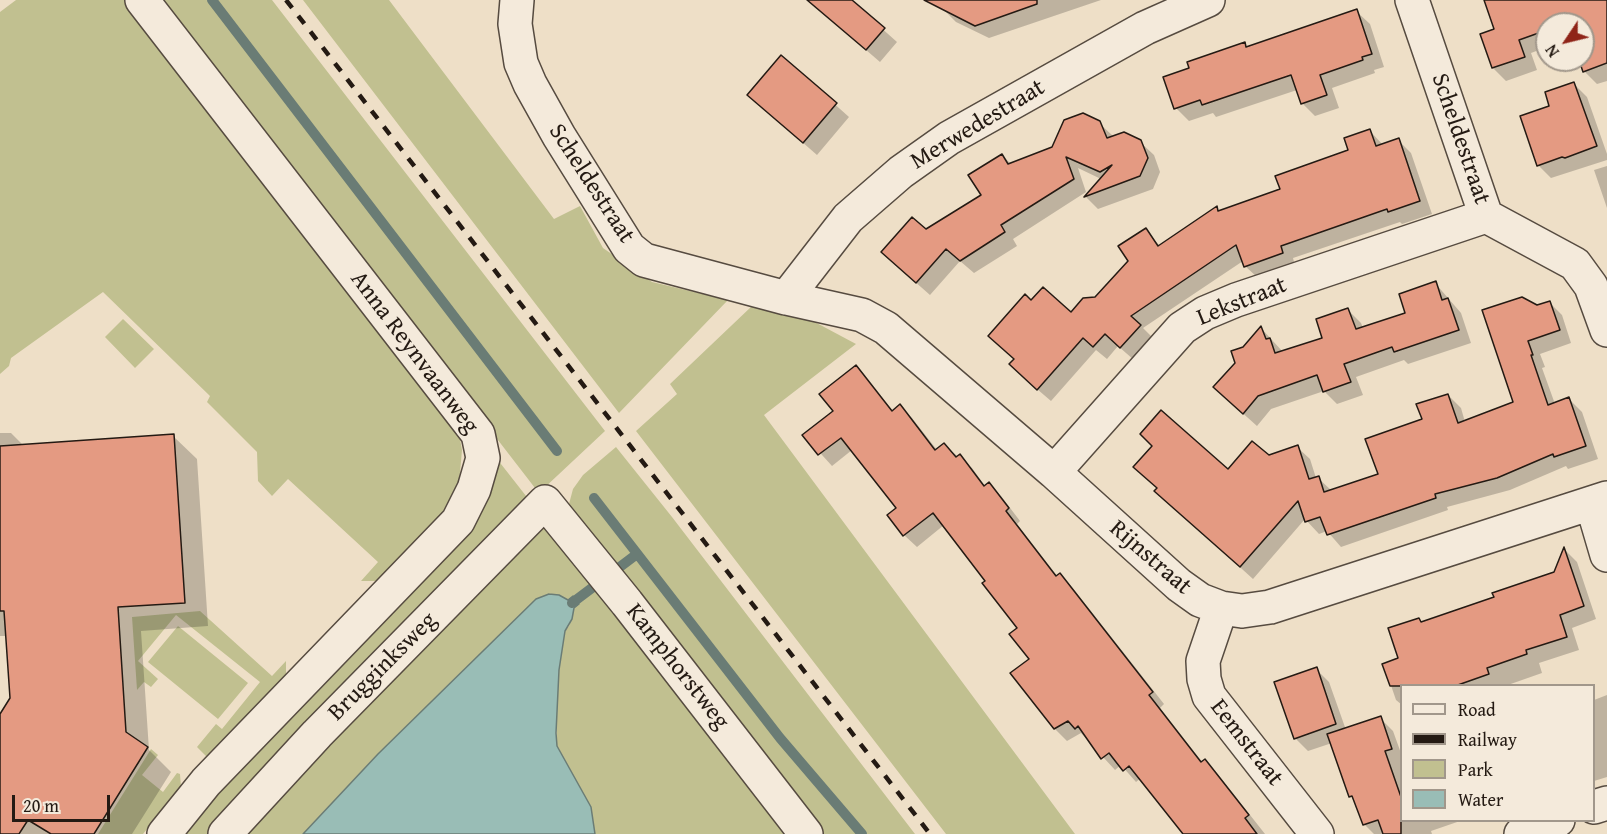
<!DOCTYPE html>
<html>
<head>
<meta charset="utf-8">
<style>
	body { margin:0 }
	#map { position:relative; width:1607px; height:834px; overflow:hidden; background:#eedfc7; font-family:"Gentium Book Plus",serif }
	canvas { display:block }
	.legend { position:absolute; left:1400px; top:684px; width:195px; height:138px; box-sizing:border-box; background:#f4eadb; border:2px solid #a1978b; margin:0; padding:8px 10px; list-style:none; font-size:18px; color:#241a13 }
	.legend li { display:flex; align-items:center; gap:12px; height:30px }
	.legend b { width:30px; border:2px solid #a1978b }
	.north { position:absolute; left:1535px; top:12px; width:60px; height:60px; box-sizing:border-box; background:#f4eadb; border:2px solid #a1978b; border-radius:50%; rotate:235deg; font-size:16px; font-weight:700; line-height:24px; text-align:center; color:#241a13 }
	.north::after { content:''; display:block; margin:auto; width:21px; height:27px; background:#8f2418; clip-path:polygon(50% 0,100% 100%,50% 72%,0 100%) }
	.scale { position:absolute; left:12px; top:795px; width:98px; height:27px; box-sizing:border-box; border:3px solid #241a13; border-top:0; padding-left:8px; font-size:18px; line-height:21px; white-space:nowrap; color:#241a13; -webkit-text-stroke:4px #f4eadb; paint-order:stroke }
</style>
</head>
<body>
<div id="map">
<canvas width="1607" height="834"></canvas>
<ul class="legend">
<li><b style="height:8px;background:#f4eadb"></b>Road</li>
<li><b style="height:8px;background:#241a13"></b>Railway</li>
<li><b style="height:16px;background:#c1c090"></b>Park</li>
<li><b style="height:16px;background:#99bdb6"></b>Water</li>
</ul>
<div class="north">N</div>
<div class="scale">20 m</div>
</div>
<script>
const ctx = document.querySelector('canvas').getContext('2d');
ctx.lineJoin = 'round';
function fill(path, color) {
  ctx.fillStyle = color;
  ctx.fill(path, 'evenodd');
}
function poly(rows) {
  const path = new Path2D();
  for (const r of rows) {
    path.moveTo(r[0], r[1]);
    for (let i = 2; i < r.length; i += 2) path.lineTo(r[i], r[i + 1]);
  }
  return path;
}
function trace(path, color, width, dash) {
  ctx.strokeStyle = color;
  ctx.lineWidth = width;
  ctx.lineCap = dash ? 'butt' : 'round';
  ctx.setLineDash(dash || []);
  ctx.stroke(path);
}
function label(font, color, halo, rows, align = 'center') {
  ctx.font = font + ' "Gentium Book Plus",serif';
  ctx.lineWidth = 4.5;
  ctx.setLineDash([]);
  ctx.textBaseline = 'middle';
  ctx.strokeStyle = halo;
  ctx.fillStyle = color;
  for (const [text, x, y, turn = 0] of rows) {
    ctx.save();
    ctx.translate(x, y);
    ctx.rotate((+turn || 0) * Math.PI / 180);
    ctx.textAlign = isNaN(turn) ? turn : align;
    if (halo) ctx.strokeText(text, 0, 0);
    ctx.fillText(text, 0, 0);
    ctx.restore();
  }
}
fill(poly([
	[16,0,125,0,458,428,462,450,458,496,442,516,378,581,361,581,378,562,288,479,272,496,258,481,257,452,207,402,210,396,103,292,11,358,9,366,0,374,0,12],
	[158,0,272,0,605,431,542,490,535,488],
	[303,0,389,0,554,219,580,206,603,248,652,282,728,300,619,413],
	[752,306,811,320,856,344,764,415,1075,834,946,834,636,431,677,394,670,384],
	[123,319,154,349,135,368,105,337],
	[616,447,672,517,915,834,820,834,573,519,569,504,573,489,583,475],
	[490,450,530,501,213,834,176,834,460,537],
	[537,528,548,529,795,834,595,834,591,807,557,746,556,705,559,670,565,631,569,626,574,608,578,604,572,603,573,597,568,601,554,594,536,599,378,754,303,834,236,834],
	[200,611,272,676,286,661,286,675,284,682,208,758,197,747,216,724,222,729,260,682,176,615,138,661,158,679,151,687,144,682,137,690,132,617],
	[178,626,248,683,218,719,148,662],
	[151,749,158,755,142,775,163,792,177,773,180,774,181,787,143,834,98,834]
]), '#c1c090');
const water = poly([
	[549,594,559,595,568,600,573,596,572,603,579,604,574,608,572,619,565,631,559,670,556,733,557,746,591,807,595,834,303,834,378,754,536,599,549,594]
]);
fill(water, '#99bdb6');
trace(water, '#6a7c75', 1.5);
fill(poly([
	[808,0,850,0,897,42,880,62],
	[940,0,1101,0,989,38,956,22,942,8],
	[1486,0,1538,0,1547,26,1547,47,1531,53,1537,70,1506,81,1493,68,1496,30],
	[1575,0,1607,0,1607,81,1597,84,1584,71,1581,60,1583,60,1583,24,1568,24],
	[1356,11,1370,24,1384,67,1374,70,1375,73,1332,88,1339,108,1315,116,1302,103,1297,90,1216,117,1213,113,1189,121,1176,108,1191,69,1244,44,1248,48],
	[782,57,849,117,817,155,762,107],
	[1574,84,1587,97,1607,154,1607,160,1551,178,1538,165,1551,107],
	[1099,123,1113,136,1140,142,1154,155,1160,172,1153,189,1098,209,1086,197,1101,179,1078,168,1086,192,1013,239,1017,246,974,273,960,261,930,295,896,265,926,231,983,195,1002,155,1011,164,1053,148],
	[1370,131,1383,145,1398,140,1411,153,1432,214,1402,224,1400,222,1293,258,1295,266,1258,278,1245,266,1243,261,1143,328,1153,338,1134,360,1118,346,1107,359,1096,350,1051,401,1023,377,1015,360,1031,302,1071,314,1096,299,1130,261,1145,230,1160,246,1216,208,1220,212,1282,190,1350,151],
	[1607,166,1607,208,1594,170],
	[1435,283,1461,313,1471,343,1408,364,1404,360,1356,377,1363,395,1337,404,1324,391,1271,409,1257,426,1228,400,1236,363,1244,348,1261,328,1283,352,1324,339,1348,310,1361,323,1363,328,1407,314],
	[1549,302,1562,315,1571,343,1540,354,1545,367,1542,368,1555,404,1569,399,1582,412,1598,459,1568,469,1566,466,1510,490,1447,507,1448,510,1341,547,1327,531,1319,534,1305,519,1253,579,1156,491,1228,471,1297,447,1310,459,1316,478,1318,478,1332,491,1379,475,1423,420,1448,395,1461,408,1465,422,1515,403,1484,311,1537,306],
	[855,367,893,411,900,406,912,418,937,450,944,445,972,468,985,486,989,484,1001,496,1020,521,1017,524,1058,577,1060,575,1072,587,1164,704,1160,708,1203,763,1205,761,1217,773,1265,834,1182,834,1184,833,1141,778,1136,782,1121,765,1115,770,1081,733,1067,741,1055,729,1019,629,987,581,944,525,917,547,904,535,898,509,852,450,832,466,804,435,835,411],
	[0,433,11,433,24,446,173,436,197,459,208,626,141,631,149,750,171,772,132,834,0,834,0,717,11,699,7,636,0,636],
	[1565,550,1577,562,1596,619,1572,628,1579,650,1539,663,1542,673,1505,686,1402,686,1402,705,1396,700,1384,665,1400,659,1422,623,1496,598,1555,573],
	[1316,669,1329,682,1346,730,1380,718,1393,731,1402,756,1402,820,1463,820,1431,831,1432,834,1374,834,1364,824,1356,802,1351,796,1332,743,1308,751,1295,738],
	[1607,695,1607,777,1594,781,1594,700]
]), '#0003');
trace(poly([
	[212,0,557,451],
	[594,498,780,738,862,834],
	[572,603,637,554]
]), '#6a7c75', 10);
const building = poly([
	[807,0,852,0,885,28,866,50,807,0],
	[924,0,1037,0,1037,4,975,26,924,0],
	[1484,0,1607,0,1607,63,1583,72,1579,60,1583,60,1583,24,1547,24,1547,30,1519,40,1525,57,1492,68,1480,34,1494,29,1484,0],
	[1357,9,1372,54,1362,57,1363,60,1320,75,1327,95,1301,104,1291,75,1202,105,1200,100,1174,109,1163,77,1189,68,1187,62,1245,42,1246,47,1357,9],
	[781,55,837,103,803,143,747,95,781,55],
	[1574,82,1597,146,1565,158,1562,157,1537,166,1520,116,1549,106,1545,92,1574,82],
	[1083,113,1100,121,1107,138,1124,132,1141,140,1148,158,1140,176,1084,197,1112,165,1100,172,1066,157,1074,179,1001,225,1005,232,960,261,946,249,916,283,881,252,912,217,926,229,981,195,968,175,1002,154,1008,164,1052,147,1064,120,1083,113],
	[1370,129,1376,146,1399,138,1420,201,1388,212,1387,209,1281,246,1283,253,1244,267,1236,245,1131,316,1141,325,1120,348,1105,334,1093,347,1083,338,1037,390,1009,364,1014,359,988,336,1025,294,1031,300,1043,287,1071,312,1083,298,1095,297,1128,261,1118,246,1146,228,1158,246,1217,206,1218,211,1280,189,1275,176,1348,150,1344,138,1370,129],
	[1436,281,1442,300,1448,298,1459,330,1394,352,1392,347,1344,364,1351,382,1323,392,1317,375,1258,396,1243,414,1213,387,1235,363,1231,351,1243,347,1261,326,1266,339,1270,338,1275,353,1322,338,1316,319,1348,308,1356,329,1405,313,1399,294,1436,281],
	[1522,297,1537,305,1550,301,1560,330,1528,341,1533,355,1531,355,1548,405,1569,397,1586,446,1554,457,1553,454,1497,478,1435,494,1436,498,1327,535,1320,517,1305,522,1298,501,1240,567,1154,491,1157,488,1133,467,1152,446,1140,434,1161,410,1228,469,1252,441,1269,455,1298,445,1309,479,1319,476,1324,492,1378,474,1365,439,1422,419,1416,404,1448,394,1458,423,1513,402,1482,310,1522,297],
	[856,365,892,411,900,404,935,450,944,443,956,457,960,454,984,486,989,482,1009,508,1006,511,1056,576,1060,573,1153,692,1149,695,1201,762,1205,759,1249,815,1245,818,1257,834,1183,834,1129,766,1123,771,1109,753,1101,759,1078,726,1075,729,1068,721,1054,729,1010,673,1029,659,1009,634,1017,628,982,583,985,581,933,513,903,536,887,515,896,508,841,438,818,455,802,435,833,411,819,394,856,365],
	[174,434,185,603,118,607,126,732,148,747,94,834,51,834,28,820,19,834,0,834,0,714,10,698,4,611,0,611,0,446,174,434],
	[1564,547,1584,606,1560,615,1567,637,1526,650,1527,654,1487,668,1489,674,1455,686,1390,686,1382,664,1398,658,1388,628,1419,618,1421,622,1494,597,1492,593,1554,572,1564,547],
	[1317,667,1336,724,1294,739,1274,682,1317,667],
	[1381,716,1392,749,1385,751,1401,797,1401,834,1383,834,1378,820,1363,825,1352,796,1349,797,1327,734,1381,716]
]);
fill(building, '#e49a82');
trace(building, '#241a13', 1.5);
const street = poly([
	[142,0,478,434,483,458,474,489,458,521,206,782,164,834],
	[517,0,515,24,521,63,530,84,559,136,629,248,644,260,786,298,862,315,886,328,1054,472,1179,585,1200,600,1221,608,1242,611,1270,607,1607,498],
	[1412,0,1486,216,1575,264,1591,286,1607,330],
	[786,298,848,218,901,172,949,138,1145,28,1208,0],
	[1054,472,1182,328,1205,313,1236,300,1486,216],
	[1592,504,1607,555],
	[1221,608,1203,661,1204,679,1209,696,1317,834],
	[1594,807,1607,803],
	[225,834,317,734,545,502,627,603,806,834],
	[1521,834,1558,820]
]);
trace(street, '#564b40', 36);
trace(street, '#f4eadb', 33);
trace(poly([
	[286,0,930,834]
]), '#241a13', 4.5, [10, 10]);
label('24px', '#241a13', '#f4eadb', [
	["Merwedestraat",978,125,-31],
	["Scheldestraat",1460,139,71],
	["Scheldestraat",591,184,57],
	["Lekstraat",1242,302,-22],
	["Anna Reynvaanweg",414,353,53],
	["Rijnstraat",1150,558,41],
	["Brugginksweg",383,667,-45],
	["Kamphorstweg",677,667,52],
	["Eemstraat",1246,743,52]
]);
</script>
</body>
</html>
